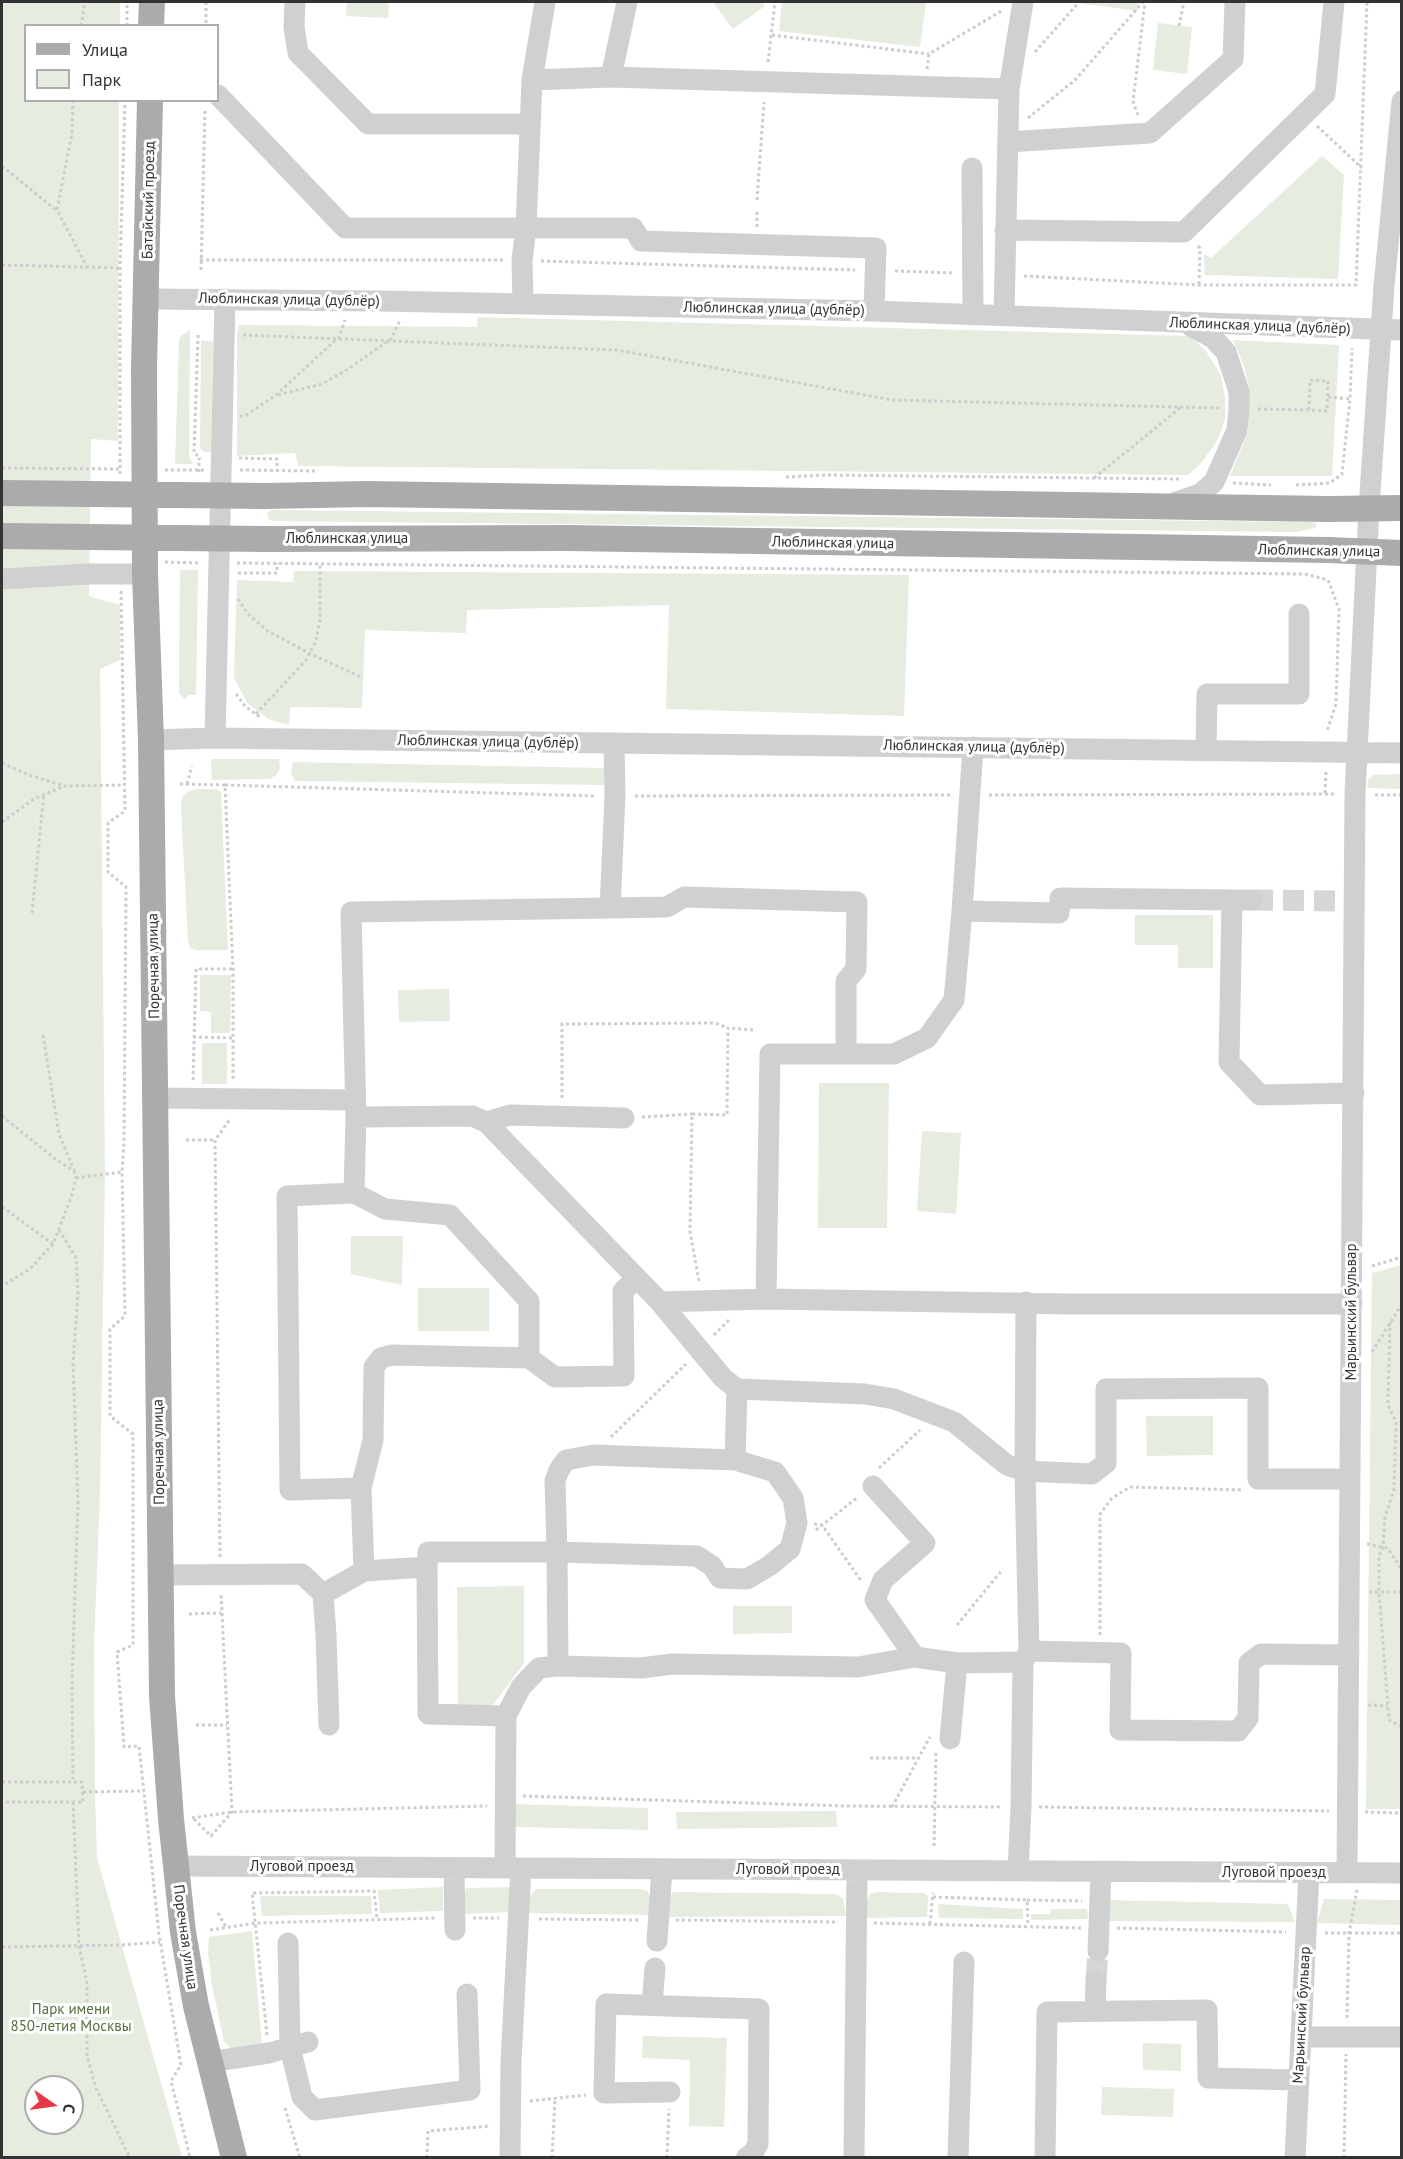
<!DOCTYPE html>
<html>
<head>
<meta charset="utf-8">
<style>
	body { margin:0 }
	#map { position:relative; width:1403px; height:2159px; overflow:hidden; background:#fff; font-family:"PT Sans",sans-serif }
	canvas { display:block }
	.frame { position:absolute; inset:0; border:3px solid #333; pointer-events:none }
	.legend { position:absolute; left:24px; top:24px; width:195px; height:78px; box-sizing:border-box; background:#fff; border:2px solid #adadad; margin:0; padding:8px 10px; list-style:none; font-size:18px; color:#333 }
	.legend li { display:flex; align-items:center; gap:12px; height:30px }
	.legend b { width:30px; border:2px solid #adadad }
	.north { position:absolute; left:24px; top:2075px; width:60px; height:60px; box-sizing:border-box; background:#fff; border:2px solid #adadad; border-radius:50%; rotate:103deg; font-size:16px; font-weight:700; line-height:24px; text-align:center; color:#333 }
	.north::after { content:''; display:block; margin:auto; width:21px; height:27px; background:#e63946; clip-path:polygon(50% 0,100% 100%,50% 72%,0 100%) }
</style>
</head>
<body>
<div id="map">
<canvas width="1403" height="2159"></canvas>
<div class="frame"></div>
<ul class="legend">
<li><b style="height:8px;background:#ababab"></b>Улица</li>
<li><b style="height:16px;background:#e6ecdf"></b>Парк</li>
</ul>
<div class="north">С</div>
</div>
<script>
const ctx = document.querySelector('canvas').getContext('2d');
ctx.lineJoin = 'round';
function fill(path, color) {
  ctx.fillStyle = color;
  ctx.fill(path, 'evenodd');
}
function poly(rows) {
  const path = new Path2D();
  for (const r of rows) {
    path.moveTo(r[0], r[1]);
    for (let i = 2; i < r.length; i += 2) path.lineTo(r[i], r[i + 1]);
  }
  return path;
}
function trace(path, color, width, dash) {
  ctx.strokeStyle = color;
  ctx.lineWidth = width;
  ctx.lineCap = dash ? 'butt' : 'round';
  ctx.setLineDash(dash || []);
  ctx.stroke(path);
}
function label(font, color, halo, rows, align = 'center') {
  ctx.font = font + ' "PT Sans",sans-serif';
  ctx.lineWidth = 6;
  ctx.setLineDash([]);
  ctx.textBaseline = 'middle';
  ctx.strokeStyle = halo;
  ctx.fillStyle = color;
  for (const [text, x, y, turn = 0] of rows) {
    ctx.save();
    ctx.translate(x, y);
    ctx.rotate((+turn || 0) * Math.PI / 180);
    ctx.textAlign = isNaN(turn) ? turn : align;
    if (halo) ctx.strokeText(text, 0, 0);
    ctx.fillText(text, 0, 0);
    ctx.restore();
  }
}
fill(poly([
	[2,2,120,2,120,25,26,26,26,100,119,101,118,441,91,439,89,596,120,605,120,660,100,669,105,1174,100,1493,94,1647,95,1792,97,1858,182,2157,2,2157],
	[36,2087,72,2087,72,2123,36,2123],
	[347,2,389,2,388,18,346,16],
	[713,2,762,2,765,6,733,29],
	[782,2,926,2,920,47,779,31],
	[1078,2,1139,2,1137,11,1078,3],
	[1158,23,1192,27,1187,74,1153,70],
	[1322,156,1344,175,1338,279,1205,275,1204,254,1211,258],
	[478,317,1190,336,1206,351,1221,376,1225,398,1225,420,1217,441,1202,462,1188,475,298,466,295,453,237,456,237,335,239,325,477,327],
	[190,330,189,456,193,464,175,464,179,343,180,336],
	[201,340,213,342,211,452,203,452,200,448],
	[1233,340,1339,345,1332,476,1230,476,1248,432,1249,388,1244,366],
	[271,510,1308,522,1316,523,1316,528,1296,532,272,521,269,519,267,513],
	[180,570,198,570,196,695,190,695,184,699,179,692],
	[294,571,909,575,904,716,666,709,669,605,467,610,466,633,365,630,362,708,290,707,289,725,268,719,247,703,234,677,237,580,293,582],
	[211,759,279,759,280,768,277,774,270,779,212,780],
	[293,762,604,768,604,785,295,781,291,774],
	[1401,774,1401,789,1369,788,1367,786,1368,780,1374,775],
	[196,789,216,789,221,792,228,950,196,950,190,948,188,941,181,807,182,798,186,793],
	[1135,915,1213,915,1213,968,1178,968,1178,945,1135,945],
	[200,975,231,975,230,1033,211,1033,211,1012,200,1011],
	[449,989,450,1021,399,1022,398,990],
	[202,1043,227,1043,227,1084,202,1084],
	[819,1083,889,1083,887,1228,818,1228],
	[922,1131,961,1133,956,1214,917,1211],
	[351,1236,403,1236,402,1285,351,1274],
	[1401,1265,1401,1809,1366,1809,1372,1273],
	[418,1288,489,1288,489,1331,418,1331],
	[1146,1416,1213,1416,1213,1455,1147,1456],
	[524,1586,524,1663,493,1705,458,1705,457,1587],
	[733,1606,792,1606,792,1633,733,1634],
	[515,1804,648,1808,648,1830,514,1827],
	[836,1811,837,1827,677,1829,676,1812],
	[443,1887,443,1911,380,1913,378,1890],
	[513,1887,513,1912,463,1914,461,1910,466,1888],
	[537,1889,640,1889,647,1891,652,1900,651,1915,527,1913,530,1896],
	[674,1892,835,1894,843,1898,846,1916,666,1917,667,1898],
	[876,1892,923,1893,928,1896,927,1917,864,1918,867,1899,870,1894],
	[260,1896,371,1896,372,1914,262,1916],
	[1324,1899,1401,1900,1401,1925,1317,1923],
	[1109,1900,1288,1904,1295,1922,1107,1921],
	[938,1904,1023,1909,1023,1919,939,1918],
	[1052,1909,1087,1909,1088,1919,1031,1920,1031,1914,1050,1914],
	[252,1931,262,2046,232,2049,224,2042,212,1985,208,1952,209,1937],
	[643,2036,727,2038,724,2127,689,2126,690,2060,642,2058],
	[1143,2043,1181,2044,1181,2071,1143,2070],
	[1102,2087,1174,2089,1173,2117,1101,2115]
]), '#e6ecdf');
trace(poly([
	[1252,900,1342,901],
	[1096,1980,1098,1951]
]), '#d6d6d6', 21, [21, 10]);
trace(poly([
	[206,2,206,26],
	[81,26,85,2],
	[127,26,127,2],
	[1179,26,1184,2],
	[772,35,929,54],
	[1035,52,1079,2],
	[768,62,775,2],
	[927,69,929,54,1003,10],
	[73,100,72,133,57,210,87,267],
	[1138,115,1133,102,1145,2],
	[1028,118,1075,80,1143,2],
	[1317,126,1362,168],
	[2,166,56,210],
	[757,200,764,102],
	[757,227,757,210],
	[1198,246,1200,248,1199,285],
	[200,260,504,260],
	[541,261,855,270],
	[2,265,120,268],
	[201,270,205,108],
	[895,271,954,273],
	[1024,276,1199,285,1356,285,1367,2],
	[198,335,194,453,201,458],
	[243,335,617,350,892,400,1221,408],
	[278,395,322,384,345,371,391,339,400,320],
	[1328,397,1350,399],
	[1258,409,1309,410,1327,411,1328,381,1310,380,1309,410],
	[240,416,245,416,276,395,339,337,345,320],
	[239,458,277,459,277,471],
	[2,468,120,469],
	[165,470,204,470],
	[240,470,315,471],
	[199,472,199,458],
	[120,474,120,268,125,100],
	[786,477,826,475,1181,479],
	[1094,478,1180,408],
	[1233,483,1271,485],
	[1296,485,1330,483,1342,474,1350,399,1352,348],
	[165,562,201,563],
	[237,563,1305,574,1328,580,1339,609,1336,704,1327,731],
	[238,573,277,573,277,563],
	[121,591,125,811,108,823,108,872,126,887,124,1143,122,1172,125,1316,110,1329,110,1416,133,1434,133,1645,117,1652,124,1747,139,1746,159,1934,181,2065,171,2081,190,2157,192,2158],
	[238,599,248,614,268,631,309,653,363,678],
	[236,694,245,706,261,718],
	[256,714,306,660,316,641,320,619,320,564],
	[2,763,29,775,64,786,124,785],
	[180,784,225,785,233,969,233,1080],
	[187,784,192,766],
	[225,785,595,796],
	[1325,793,1326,770],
	[989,795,1336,794],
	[1375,795,1402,795],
	[635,796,952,795],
	[2,822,34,799,62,787],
	[32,913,44,793],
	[43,1035,59,1134,74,1170],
	[193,1037,233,1038],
	[193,1080,196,969,233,969],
	[562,1098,562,1024,715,1023,728,1028],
	[2,1116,54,1158,74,1171,76,1178,71,1198,53,1244,30,1269,2,1286],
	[642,1117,692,1114],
	[186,1140,215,1140],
	[76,1178,122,1172],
	[2,1207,53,1244],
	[59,1230,76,1258,78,1293,73,1363,78,1503,72,1682,73,1782],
	[1372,1266,1402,1257],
	[699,1281,690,1232,692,1114,727,1115,728,1028,755,1030],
	[1390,1322,1388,1405,1396,1422,1394,1489,1385,1517,1383,1547,1379,1556,1379,1592,1389,1720,1402,1727],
	[714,1335,730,1319],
	[1372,1352,1402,1304],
	[611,1437,686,1364],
	[879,1468,920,1430],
	[814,1524,822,1525,862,1582],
	[816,1530,858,1497],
	[1367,1544,1388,1548,1402,1570],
	[220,1557,215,1140,231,1118],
	[1369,1592,1402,1592],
	[189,1614,221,1613],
	[957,1625,1003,1569],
	[1100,1635,1100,1514,1112,1498,1130,1487,1243,1490],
	[1368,1705,1387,1706],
	[196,1725,227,1725],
	[870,1758,918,1758],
	[2,1782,82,1782,83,1802,2,1802],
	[83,1792,144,1791],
	[523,1796,846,1806,1002,1807],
	[73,1802,79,1945,87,1983,87,2055,95,2086,130,2158],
	[892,1807,930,1737],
	[1039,1807,1329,1811],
	[1365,1812,1402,1813],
	[192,1818,232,1812,487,1806],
	[194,1819,211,1836,232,1812,221,1593],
	[934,1846,936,1752],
	[933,1897,1027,1900,1028,1926],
	[1027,1900,1082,1901],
	[218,1913,226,1927],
	[473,1918,499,1918],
	[539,1919,640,1920],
	[676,1920,838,1922],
	[874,1923,1081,1928],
	[930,1924,933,1893],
	[1117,1928,1286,1932],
	[210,1930,256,1923,436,1918],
	[1325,1933,1402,1933],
	[2,1947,122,1945,160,1942],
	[1347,2018,1349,1933,1357,1890],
	[267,2035,252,1893,374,1891,377,1919],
	[530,2101,586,2095],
	[285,2108,300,2158],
	[427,2158,428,2131,491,2126],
	[552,2158,555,2099],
	[667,2158,669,2109],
	[1344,2158,1346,2054]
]), '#cdcdcd', 3, [3, 3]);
trace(poly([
	[295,2,294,27,298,53,368,124,529,124],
	[611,77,627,2],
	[532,80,611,77,1009,89],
	[218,95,345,228,633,228,641,241,876,248,874,311],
	[1008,142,1150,133,1233,59,1235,2],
	[972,168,973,314],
	[1005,230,1184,232,1325,94,1334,2],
	[147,299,380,301,874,311,1402,330],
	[523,304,522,260,526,228,532,80,545,2],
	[1004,315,1009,89,1023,2],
	[1174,503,1200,494,1214,482,1237,430,1239,409,1239,392,1226,352,1213,338,1189,325],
	[2,579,89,574,145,574],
	[215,738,225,299],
	[151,740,215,738,1402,753],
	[614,743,615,796,610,908,351,912,356,1117,354,1193,385,1209,450,1215,529,1301,529,1358,555,1377,624,1376,623,1291,637,1278],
	[973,747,962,911,1059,913,1060,898,1232,900,1229,1062,1260,1095,1354,1093],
	[1206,749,1207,694,1299,694,1299,614],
	[1232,900,1252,900],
	[610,908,667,907,684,897,857,902,856,969,846,981,846,1054],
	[962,911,954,1000,927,1038,894,1054,770,1054,766,1299,1071,1304,1352,1304],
	[155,1098,355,1100],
	[356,1117,472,1116,486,1122,660,1302,723,1378,737,1389,865,1394,894,1399,954,1422,1007,1465,1025,1471,1026,1302],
	[486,1122,510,1115,624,1118],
	[354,1193,287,1196,290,1490,361,1488,364,1571],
	[660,1302,766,1299],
	[735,1460,593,1455,566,1460,559,1470,555,1481,557,1552,697,1556,712,1566,720,1578,747,1579,769,1566,790,1549,797,1523,793,1498,775,1472,735,1460,737,1389],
	[873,1486,925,1543,883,1580,875,1600,915,1657],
	[361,1488,373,1440,374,1367,381,1358,392,1355,529,1358],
	[427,1567,428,1552,557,1552,558,1666],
	[161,1575,302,1574,323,1594,364,1571,427,1567,428,1714,506,1716],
	[323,1594,326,1635,329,1725],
	[1029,1651,1121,1653,1120,1730,1238,1731,1248,1718,1249,1663,1261,1654,1349,1655],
	[950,1739,957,1663],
	[175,1866,1402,1873],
	[454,1868,455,1930],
	[505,1868,506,1716,521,1687,539,1668,558,1666,641,1668,673,1664,858,1667,915,1657,957,1663,1023,1662],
	[1018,1871,1021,1807,1023,1662,1029,1651,1025,1471,1092,1474,1106,1463,1106,1389,1258,1388,1258,1479,1350,1479],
	[1347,1873,1355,794,1369,508,1384,286,1402,101],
	[657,1941,662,1869],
	[288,1943,290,2047,302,2097,315,2110,470,2090,467,1994],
	[1098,1951,1101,1872],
	[652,2005,655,1968],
	[1095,2011,1096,1980],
	[1301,2037,1402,2037],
	[209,2062,269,2053,308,2042],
	[670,2092,604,2093,606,2004,759,2009,758,2144,753,2153,746,2158],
	[510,2158,511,2061,521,1868],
	[854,2158,857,1870],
	[958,2158,964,1962],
	[1045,2158,1047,2012,1207,2010,1208,2078,1299,2080],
	[1295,2158,1309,1873]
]), '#d0d0d0', 21);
trace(poly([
	[151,26,152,2],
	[150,100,144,368,145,574,151,740,162,1696,171,1819,183,1932,196,2006,234,2158],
	[2,493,265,496,367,494,1328,509,1402,508],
	[2,536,264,539,567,538,1328,550,1402,553]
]), '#ababab', 26);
label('15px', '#333', '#fff', [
	["Батайский проезд",149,200,-89],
	["Люблинская улица (дублёр)",289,300,1],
	["Люблинская улица (дублёр)",774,309,1],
	["Люблинская улица (дублёр)",1260,326,2],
	["Люблинская улица",347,539],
	["Люблинская улица",833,543,1],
	["Люблинская улица",1319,551,1],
	["Люблинская улица (дублёр)",488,742,1],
	["Люблинская улица (дублёр)",974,747,1],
	["Поречная улица",154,966,-91],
	["Марьинский бульвар",1352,1312,-90],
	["Поречная улица",159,1452,-91],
	["Луговой проезд",302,1867],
	["Луговой проезд",788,1870],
	["Луговой проезд",1274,1873],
	["Поречная улица",185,1937,82],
	["Марьинский бульвар",1302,2015,-87]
]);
label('15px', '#56703f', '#fff', [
	["Парк имени",71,2010],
	["850-летия Москвы",71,2027]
]);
</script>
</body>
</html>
